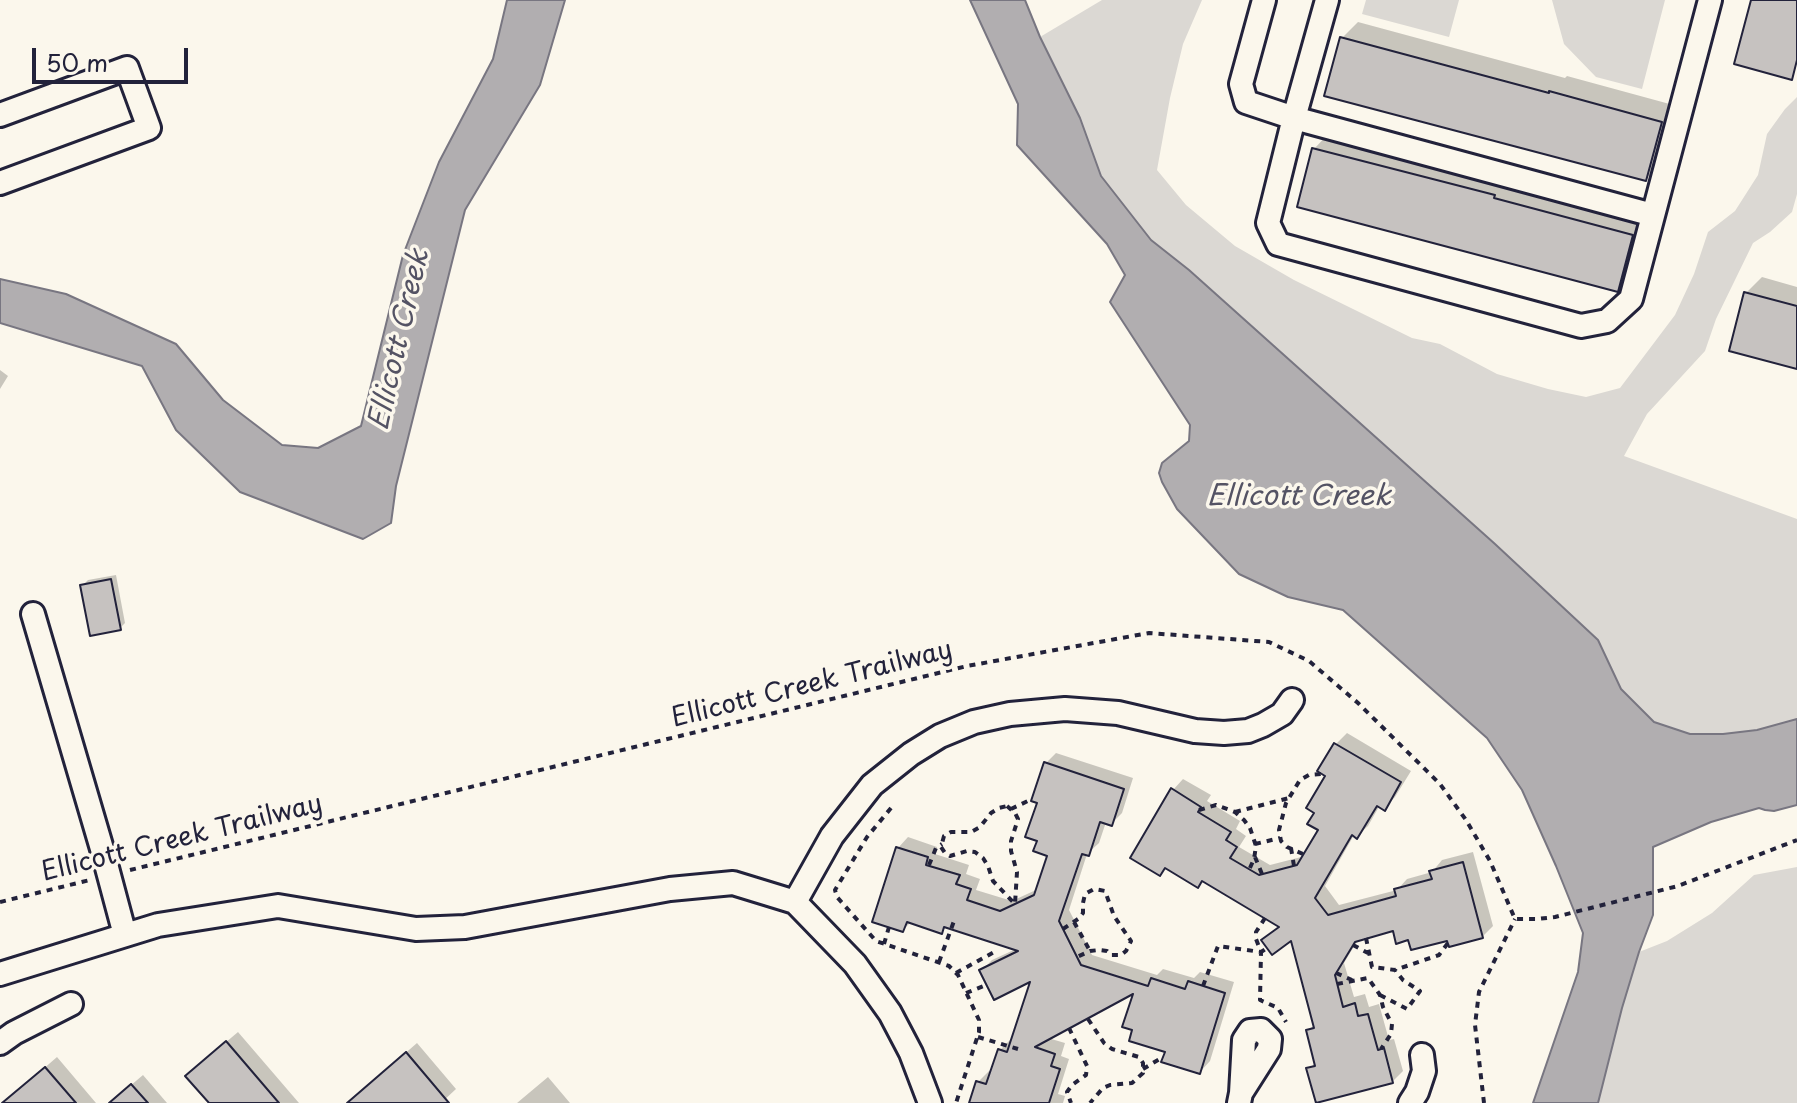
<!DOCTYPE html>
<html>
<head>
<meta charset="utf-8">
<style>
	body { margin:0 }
	#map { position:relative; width:1797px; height:1103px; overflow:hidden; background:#fbf7ec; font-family:"Playpen Sans",sans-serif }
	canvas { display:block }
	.scale { position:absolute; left:32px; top:48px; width:156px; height:36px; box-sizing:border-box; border:4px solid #22223b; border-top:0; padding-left:10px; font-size:24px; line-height:28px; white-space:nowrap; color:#22223b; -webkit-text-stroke:6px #fbf7ec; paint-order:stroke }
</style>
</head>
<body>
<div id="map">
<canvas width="1797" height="1103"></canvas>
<div class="scale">50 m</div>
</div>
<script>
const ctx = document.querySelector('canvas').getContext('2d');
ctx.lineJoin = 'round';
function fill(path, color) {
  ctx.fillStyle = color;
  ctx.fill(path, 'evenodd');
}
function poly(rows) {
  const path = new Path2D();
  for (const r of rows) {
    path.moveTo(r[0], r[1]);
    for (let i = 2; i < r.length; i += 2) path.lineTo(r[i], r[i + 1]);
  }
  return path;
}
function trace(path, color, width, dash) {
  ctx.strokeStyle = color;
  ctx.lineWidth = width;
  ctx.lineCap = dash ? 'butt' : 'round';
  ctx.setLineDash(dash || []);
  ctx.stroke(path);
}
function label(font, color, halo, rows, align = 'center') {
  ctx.font = font + ' "Playpen Sans",sans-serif';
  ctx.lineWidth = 7;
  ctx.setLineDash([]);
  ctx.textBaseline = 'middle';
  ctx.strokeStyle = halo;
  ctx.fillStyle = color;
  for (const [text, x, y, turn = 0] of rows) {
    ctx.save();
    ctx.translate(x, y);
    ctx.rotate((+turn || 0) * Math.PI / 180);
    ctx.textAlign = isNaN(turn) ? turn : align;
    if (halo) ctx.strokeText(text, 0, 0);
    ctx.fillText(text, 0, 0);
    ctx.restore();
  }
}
fill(poly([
	[1102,0,1202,0,1183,44,1170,98,1157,170,1186,205,1235,246,1294,280,1412,338,1440,344,1497,374,1548,389,1586,397,1620,388,1675,315,1694,274,1708,232,1735,211,1758,175,1767,134,1785,109,1797,97,1797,194,1792,212,1770,232,1753,243,1716,319,1705,351,1647,414,1624,456,1797,519,1797,719,1757,730,1723,734,1690,734,1654,722,1621,689,1598,640,1495,544,1189,270,1151,240,1101,176,1080,118,1040,37],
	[1366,0,1459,0,1449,37,1362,14],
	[1552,0,1665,0,1642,89,1596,77,1564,44],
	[1797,867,1797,1103,1598,1103,1622,1008,1639,952,1667,941,1712,913,1754,875]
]), '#dbd8d3');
const water = poly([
	[507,0,565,0,540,85,465,210,396,486,391,523,363,539,240,492,176,430,142,366,0,323,0,279,66,294,176,344,223,400,282,445,318,448,361,426,403,255,439,162,493,59,507,0],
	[970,0,1025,0,1040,37,1080,118,1101,176,1151,240,1189,270,1495,544,1598,640,1621,689,1654,722,1690,734,1723,734,1757,730,1797,719,1797,805,1774,811,1765,810,1759,808,1711,822,1653,847,1653,915,1639,952,1622,1008,1598,1103,1533,1103,1578,972,1583,933,1556,866,1522,790,1487,738,1343,610,1288,597,1239,574,1177,509,1162,482,1159,473,1162,463,1189,441,1190,425,1110,302,1125,275,1107,244,1017,145,1018,104,970,0]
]);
fill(water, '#b1aeb0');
trace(water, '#787681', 2);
fill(poly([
	[1358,22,1565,78,1567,76,1677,106,1661,163,1646,179,1342,38],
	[1329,133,1648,220,1632,275,1616,291,1314,149],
	[1762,277,1797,287,1797,367,1746,293],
	[0,370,8,376,0,389],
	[116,575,125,623,120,628,83,585,88,580],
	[1347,733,1411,771,1395,797,1384,808,1380,805,1368,826,1357,836,1354,835,1325,886,1339,905,1397,890,1407,879,1432,872,1442,860,1473,852,1493,926,1482,937,1410,938,1394,929,1359,938,1344,963,1354,997,1365,994,1369,1007,1379,1004,1389,1040,1394,1039,1403,1071,1392,1082,1309,1069,1316,1062,1308,1031,1315,1024,1292,938,1264,940,1280,925,1203,879,1167,867,1160,874,1173,790,1183,779,1211,795,1207,801,1240,821,1236,829,1246,836,1239,847,1270,865,1305,856,1320,829,1317,812,1327,775,1320,770,1336,744],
	[1056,753,1133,778,1122,813,1111,824,1106,822,1099,843,1087,854,1069,910,1092,955,1157,975,1163,969,1194,978,1200,972,1234,982,1210,1061,1200,1072,1167,1050,1136,990,1048,1038,1065,1043,1061,1056,1069,1059,1058,1094,1065,1096,1063,1103,971,1103,978,1082,989,1071,992,1072,1000,1050,1010,1040,1013,1041,1034,978,981,971,992,960,1016,949,946,926,941,931,911,922,903,930,898,848,908,837,937,847,935,854,969,865,966,874,980,879,976,890,1012,901,1038,889,1050,855,1039,840,1039,802,1046,763],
	[238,1032,299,1103,211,1103,199,1065],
	[417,1043,456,1089,441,1103,348,1103],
	[57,1057,96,1103,10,1103,19,1090],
	[143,1075,167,1103,110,1103],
	[548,1077,570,1103,517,1103]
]), '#0003');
const building = poly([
	[1751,0,1797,0,1797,60,1792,80,1734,64,1751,0],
	[1340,37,1549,93,1549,91,1662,122,1646,181,1324,96,1340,37],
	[1312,148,1495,195,1494,198,1633,235,1618,292,1297,207,1312,148],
	[1744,292,1797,306,1797,369,1729,351,1744,292],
	[111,579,121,630,90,636,80,585,111,579],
	[1334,743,1401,782,1385,811,1377,806,1357,839,1352,835,1315,898,1328,915,1396,896,1394,889,1432,879,1429,871,1463,862,1483,938,1449,947,1447,941,1411,950,1408,940,1396,944,1393,931,1355,942,1335,975,1343,1007,1355,1003,1358,1016,1368,1014,1378,1050,1384,1048,1393,1083,1316,1103,1306,1068,1315,1066,1306,1030,1314,1028,1291,941,1272,955,1261,940,1279,927,1202,881,1198,888,1165,868,1160,876,1130,858,1171,788,1201,807,1198,812,1231,832,1226,840,1237,847,1230,858,1259,875,1297,865,1318,830,1307,824,1314,813,1306,808,1325,776,1317,771,1334,743],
	[1044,762,1124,789,1112,826,1100,822,1089,856,1082,854,1059,921,1081,965,1148,986,1151,978,1185,989,1188,981,1225,993,1200,1074,1161,1062,1165,1052,1129,1041,1132,1030,1122,1027,1133,994,1035,1047,1055,1054,1051,1066,1060,1069,1049,1103,969,1103,976,1081,986,1084,998,1049,1007,1052,1030,982,994,1000,979,970,1018,951,944,927,942,934,907,922,903,932,872,922,896,847,928,857,926,865,960,875,956,884,971,889,967,900,1000,911,1034,895,1047,856,1033,851,1037,841,1025,837,1037,803,1031,801,1044,762],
	[226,1041,279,1103,209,1103,185,1076,226,1041],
	[406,1052,449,1103,347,1103,406,1052],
	[45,1067,76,1103,2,1103,45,1067],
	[131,1084,148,1103,109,1103,131,1084]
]);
fill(building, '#c6c2c0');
trace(building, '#22223b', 2);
const minor = poly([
	[1264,0,1241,84,1246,102,1294,118,1653,215],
	[1327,0,1294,118,1268,223,1278,244,1581,326,1607,321,1631,299,1710,0],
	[0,115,127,68,149,128,0,183],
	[33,614,102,849,125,935],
	[795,902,832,836,872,785,911,754,940,736,974,722,1010,714,1065,709,1118,713,1195,731,1224,733,1248,731,1263,725,1282,714,1292,700],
	[0,974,158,925,278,906,416,929,465,927,670,889,733,883,795,902,855,964,890,1013,911,1053,930,1103],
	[0,1043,14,1033,71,1004],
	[1239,1103,1241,1093,1244,1040,1250,1031,1261,1030,1270,1039,1269,1049,1241,1093],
	[1410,1103,1417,1092,1424,1071,1422,1055]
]);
trace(minor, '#22223b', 28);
trace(poly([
	[1007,806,1015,813,1018,819,1011,841,1011,851,1017,872,1015,904,993,881,988,866,983,858,975,852,967,851,950,856,945,853,941,847,944,836,951,832,971,832,980,827,991,813,999,808,1007,806],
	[891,808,867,837,835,890,837,897,876,941,949,966,958,975,979,1020,979,1032,956,1103],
	[1011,809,1032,799],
	[1199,810,1216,805,1235,812,1244,820,1250,828,1256,846,1254,859,1249,870],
	[1235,812,1289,798],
	[1255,844,1280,838],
	[1291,848,1294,866],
	[1303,854,1287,847,1281,841,1279,830,1286,803,1300,780,1309,775,1322,774],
	[1255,857,1262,874],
	[929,865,936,848,942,844],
	[130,870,967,666,1149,633,1269,642,1309,661,1358,703,1440,784,1466,820,1490,861,1515,919,1537,919,1555,917,1678,886,1797,840],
	[0,902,90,880],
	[1265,918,1256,932,1256,939,1261,952,1267,948],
	[1074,922,1090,951],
	[1063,929,1078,919,1083,913,1083,903,1085,894,1094,889,1105,891,1114,916,1131,941,1126,951,1121,955,1111,955,1107,951,1099,950,1090,951,1077,957],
	[1366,938,1372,967,1395,970,1439,955,1448,943],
	[884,944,889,927],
	[1353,945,1368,953],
	[939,962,954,921],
	[956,973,996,951],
	[1336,973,1352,980],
	[1337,984,1368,978,1380,995,1383,1007,1392,1024,1391,1034,1381,1049],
	[1203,986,1218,946,1261,952,1260,1000,1278,1008,1286,1022],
	[966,993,986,985],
	[1380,995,1407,1009,1420,991,1403,980,1395,970],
	[1088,1019,1104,1043,1112,1049,1139,1057,1143,1063,1143,1073,1132,1083,1110,1085,1103,1088,1090,1103],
	[1069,1028,1087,1066,1086,1075,1072,1085,1067,1092,1071,1103],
	[978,1037,1018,1049],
	[1143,1069,1163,1057],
	[1049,1103,1050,1103],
	[1484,1103,1475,1025,1479,992,1515,919]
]), '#22223b', 4, [6, 6]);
trace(minor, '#fbf7ec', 22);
label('26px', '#22223b', '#fbf7ec', [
	["Ellicott Creek Trailway",812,685,-14],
	["Ellicott Creek Trailway",182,839,-14]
]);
label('italic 28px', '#545364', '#fbf7ec', [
	["Ellicott Creek",400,340,-77],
	["Ellicott Creek",1299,497]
]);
</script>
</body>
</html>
